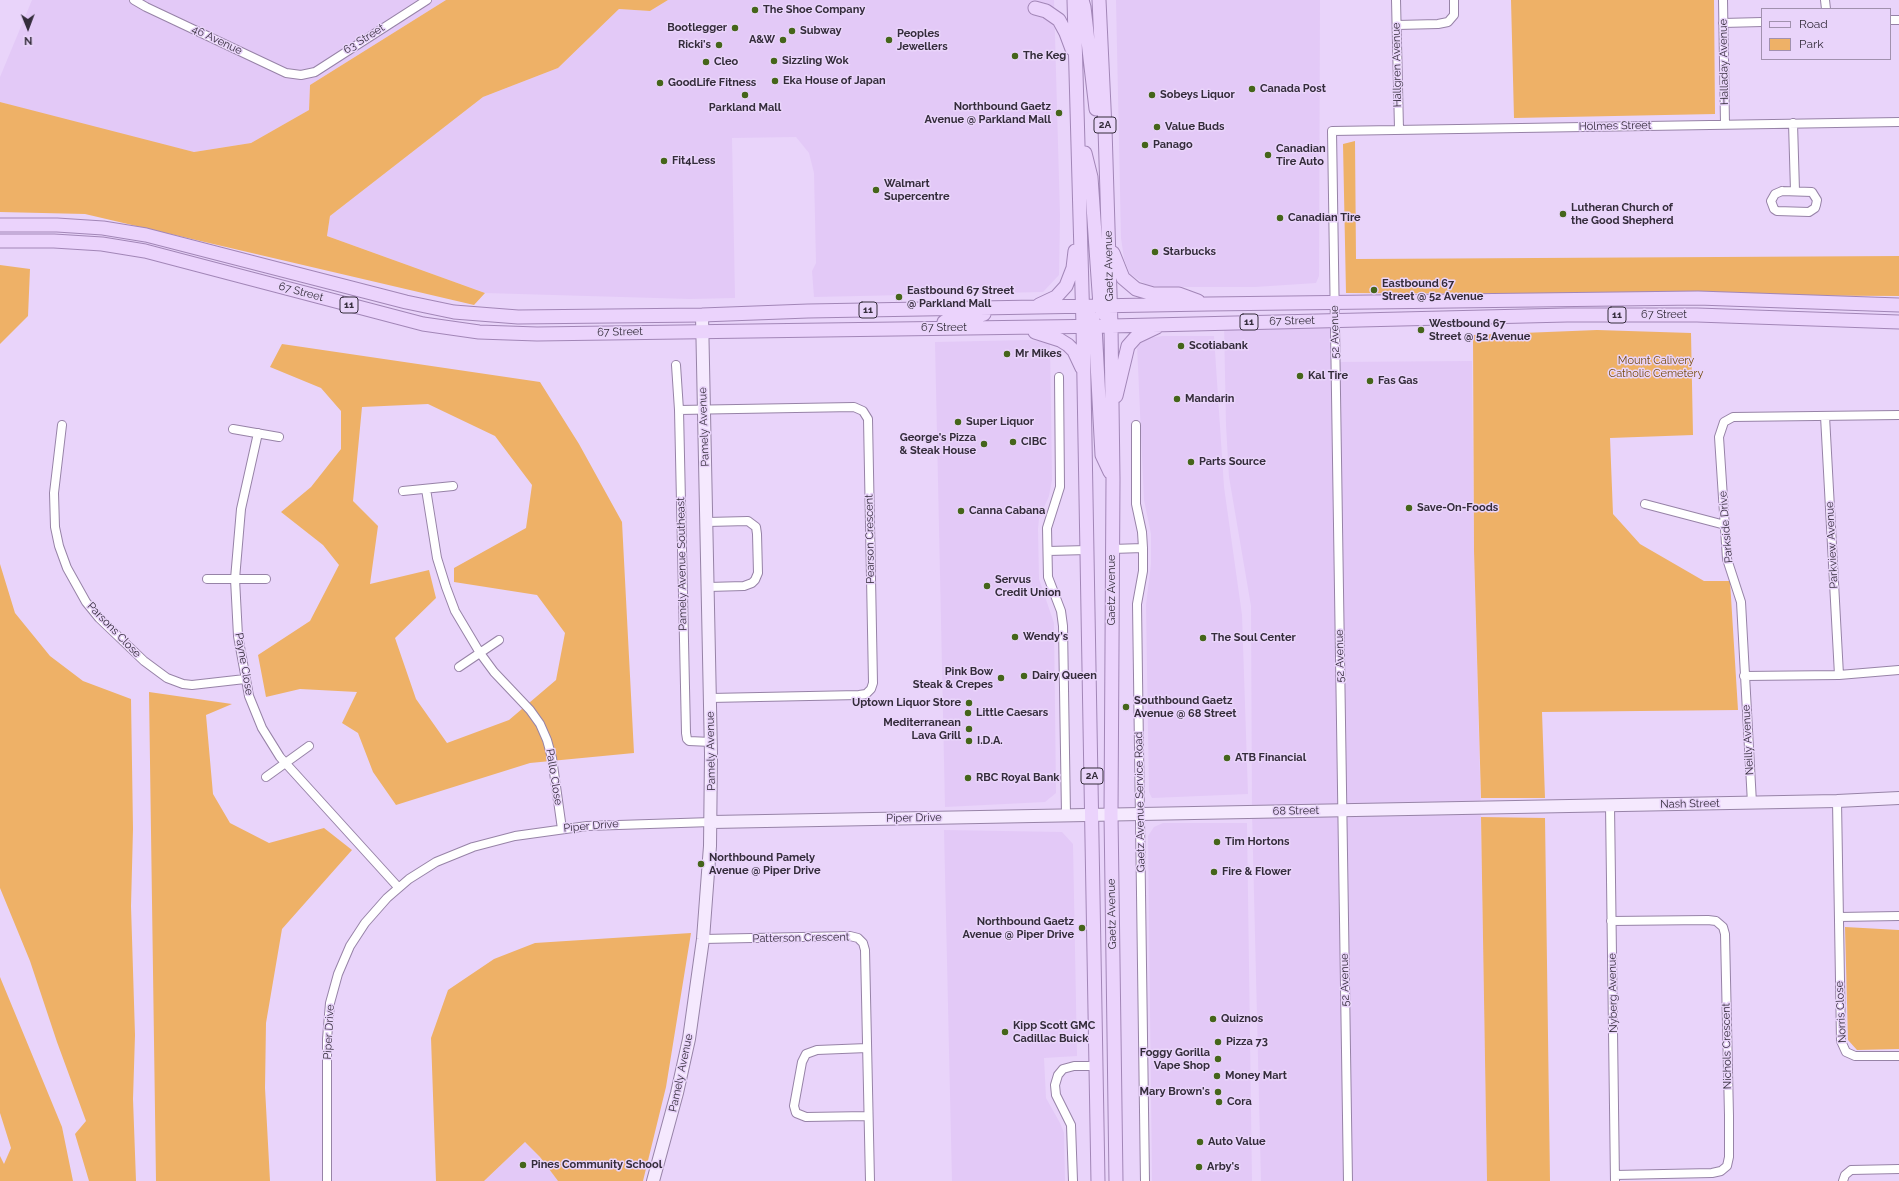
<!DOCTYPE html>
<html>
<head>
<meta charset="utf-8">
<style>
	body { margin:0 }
	#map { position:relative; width:1899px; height:1181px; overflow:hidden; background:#e9d4fa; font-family:Raleway,sans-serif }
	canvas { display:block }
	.legend { position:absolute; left:1761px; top:8px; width:130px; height:52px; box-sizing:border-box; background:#e9d4fa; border:1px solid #a191ae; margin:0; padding:5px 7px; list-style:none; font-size:12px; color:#342c3b }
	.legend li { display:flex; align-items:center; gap:8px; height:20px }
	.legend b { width:20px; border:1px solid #a191ae }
	.north { position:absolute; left:8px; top:8px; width:40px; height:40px; -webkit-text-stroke:3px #e9d4fa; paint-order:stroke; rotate:179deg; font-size:11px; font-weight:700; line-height:16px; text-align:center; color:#342c3b }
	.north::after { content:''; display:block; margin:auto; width:14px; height:18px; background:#342c3b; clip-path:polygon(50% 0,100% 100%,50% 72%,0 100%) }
</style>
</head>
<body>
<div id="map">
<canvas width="1899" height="1181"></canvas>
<ul class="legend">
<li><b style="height:5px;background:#ebd3fc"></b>Road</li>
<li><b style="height:11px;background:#eeb167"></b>Park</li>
</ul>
<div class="north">N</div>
</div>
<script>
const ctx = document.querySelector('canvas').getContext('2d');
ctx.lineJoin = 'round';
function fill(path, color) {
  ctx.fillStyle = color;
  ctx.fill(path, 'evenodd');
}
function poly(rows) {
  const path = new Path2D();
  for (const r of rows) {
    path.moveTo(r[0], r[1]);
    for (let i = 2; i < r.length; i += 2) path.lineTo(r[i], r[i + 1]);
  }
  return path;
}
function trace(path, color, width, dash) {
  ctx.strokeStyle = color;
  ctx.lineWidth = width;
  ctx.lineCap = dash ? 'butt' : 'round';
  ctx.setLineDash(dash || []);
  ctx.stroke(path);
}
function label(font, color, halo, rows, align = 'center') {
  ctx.font = font + ' Raleway,sans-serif';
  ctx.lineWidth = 3;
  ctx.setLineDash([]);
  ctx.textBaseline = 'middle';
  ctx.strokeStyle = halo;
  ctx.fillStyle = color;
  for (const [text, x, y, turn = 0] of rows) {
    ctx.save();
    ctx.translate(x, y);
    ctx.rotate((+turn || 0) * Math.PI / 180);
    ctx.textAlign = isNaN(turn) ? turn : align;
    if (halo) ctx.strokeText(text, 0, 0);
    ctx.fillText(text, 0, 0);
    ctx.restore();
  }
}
fill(poly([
	[32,0,446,0,310,85,309,110,251,143,194,152,86,127,0,102,0,77],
	[668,0,1054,0,1060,216,1059,275,1043,292,814,297,812,271,816,263,814,173,809,153,796,137,732,138,735,298,690,299,485,293,327,236,330,216,483,97,558,68,619,9,650,11],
	[1116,0,1320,0,1319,276,1316,283,1255,287,1162,287,1148,286,1130,274,1124,259,1121,238],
	[1335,320,1336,362,1472,361,1474,551,1481,817,1487,1181,1261,1181,1252,812,1251,606,1229,477,1226,425,1224,323],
	[1163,336,1214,336,1224,487,1242,615,1248,794,1152,798,1149,792,1146,605,1151,564,1151,534,1144,500,1137,345,1148,338],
	[1029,340,1050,342,1052,480,1049,496,1039,519,1038,529,1039,579,1054,623,1056,793,1045,802,945,807,935,342],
	[1163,823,1247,823,1252,1181,1152,1181,1148,836,1154,827],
	[944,830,1062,832,1073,844,1077,1056,1044,1058,1046,1098,1060,1123,1064,1133,1065,1181,952,1181],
	[525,1142,540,1157,558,1181,484,1181]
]), '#e3c9f7');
fill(poly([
	[446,0,668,0,650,11,619,9,558,68,483,97,330,216,327,236,485,293,474,305,85,214,0,212,0,102,194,152,251,143,309,110,310,85],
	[1511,0,1714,0,1715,114,1514,118],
	[1355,141,1356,259,1899,256,1899,296,1346,293,1343,144],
	[0,265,30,269,28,316,0,344],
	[1597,330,1691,333,1693,435,1610,438,1613,514,1640,544,1704,581,1730,581,1738,710,1542,712,1545,798,1481,798,1474,551,1473,335],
	[282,344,540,382,579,444,622,522,634,753,530,763,396,805,373,772,358,733,342,723,357,692,300,689,266,697,258,655,310,621,339,565,323,545,281,512,311,487,341,449,341,411,321,388,270,367],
	[428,404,495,436,532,485,526,528,454,568,454,582,537,595,565,633,556,680,509,720,447,743,416,699,395,638,436,598,429,570,370,584,378,526,353,501,362,407],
	[0,564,15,613,50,656,83,681,131,699,133,829,131,906,135,1035,133,1099,136,1181,89,1181,75,1134,86,1121,57,1042,30,961,0,888],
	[149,692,232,704,206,715,213,794,230,823,269,843,324,828,352,850,282,929,266,1023,265,1088,270,1181,156,1181],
	[1481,817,1545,818,1550,1181,1487,1181],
	[1845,927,1899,930,1899,1049,1857,1050,1848,1040],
	[691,933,666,1087,643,1181,558,1181,540,1157,525,1142,484,1181,436,1181,431,1038,448,990,494,959,535,943],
	[0,977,62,1127,73,1181,0,1181,0,1156,4,1164,11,1148,0,1113]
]), '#eeb167');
const street = poly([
	[134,0,146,7,286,73,301,75,315,72,427,0],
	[1396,0,1399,129],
	[1723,0,1725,124],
	[1825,0,1826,9],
	[1890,20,1899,20],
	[1723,23,1762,22],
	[1397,25,1438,24,1448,22,1454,15,1454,0],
	[1793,123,1795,191],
	[1782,191,1812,192,1817,200,1816,205,1815,208,1809,212,1777,211,1774,209,1771,201,1775,194,1782,191],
	[676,365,679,410,686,733,687,739,689,741,711,742],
	[1059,377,1060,487,1047,528,1048,577,1061,611,1063,626,1066,815],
	[679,410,854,407,863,411,868,419,873,683,871,689,866,694,859,695,710,698],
	[1825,416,1839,675],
	[62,425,54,493,55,527,59,546,67,568,86,602,99,618,144,661,167,678,183,684,192,685,245,679],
	[1136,425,1136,504,1142,532,1143,548,1143,571,1137,604,1145,1181],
	[233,429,279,437],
	[258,433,241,509,235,579,238,636,249,696,262,728,280,757,398,887],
	[426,489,437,558,446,587,455,611,480,653,494,672,530,710,540,724,547,740,552,758,562,829],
	[403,491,453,486],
	[1645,504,1725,525],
	[707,522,748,521,756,527,757,534,758,573,755,580,752,583,744,586,708,587],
	[1112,549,1143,548],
	[1048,551,1088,550],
	[207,579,266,579],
	[459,667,499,640],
	[1744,676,1839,675,1899,670],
	[266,777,309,746],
	[1837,801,1841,1041,1846,1052,1855,1056,1899,1056],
	[1752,803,1741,602,1727,559,1719,437,1724,422,1733,417,1899,415],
	[1610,805,1615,1181],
	[1839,917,1899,916],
	[1611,921,1708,920,1716,921,1723,927,1725,934,1729,1116,1729,1157,1727,1166,1721,1171,1712,1173,1615,1175],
	[703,939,850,936,858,938,863,943,865,950,870,1181],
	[867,1048,817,1050,806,1054,802,1062,794,1106,796,1113,806,1117,868,1116],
	[327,1181,327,1039,330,1003,338,974,350,946,365,923,387,898,409,879,436,862,473,847,515,836,587,826,712,822],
	[1073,1181,1071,1125,1056,1095,1055,1085,1058,1075,1063,1069,1074,1066,1096,1066],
	[1348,1181,1332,131,1899,122],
	[1843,1181,1845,1175,1851,1170,1899,1169]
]);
const secondary = poly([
	[712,822,1837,801,1899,798],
	[653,1181,677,1093,689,1039,703,939,710,846,711,754,702,315]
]);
const primary = poly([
	[1074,0,1083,326,1098,1181],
	[1082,0,1084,7,1096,109],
	[1099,0,1105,128,1111,326,1113,479,1111,814,1116,1181],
	[1035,8,1046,11,1059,20,1066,33,1072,49],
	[1085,153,1091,177,1100,306,1104,314],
	[0,225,57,225,103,228,146,235,406,302,454,312,518,317,702,315,808,311,1208,304,1698,298,1899,305],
	[0,241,54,241,102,244,145,251,423,324,479,332,537,334,1111,326,1567,315,1697,315,1899,322],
	[1113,253,1123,278,1136,289,1153,294,1179,294,1198,301],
	[1039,305,1056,297,1066,286,1073,268,1075,251],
	[1092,318,1095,326,1102,455,1110,472],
	[943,328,944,322,948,320,971,318,984,314],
	[1035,332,1060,340,1068,345,1074,351,1082,368],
	[1116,396,1128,346,1136,337,1157,327]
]);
trace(street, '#9783a7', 10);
trace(secondary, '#9783a7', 14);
trace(primary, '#a286b7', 15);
trace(street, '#fff', 8);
trace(secondary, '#f5e9fe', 12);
trace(primary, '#ebd3fc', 13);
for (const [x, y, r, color] of [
	[755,10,4,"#45651a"],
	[735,28,4,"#45651a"],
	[792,31,4,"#45651a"],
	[783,40,4,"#45651a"],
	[889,40,4,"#45651a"],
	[719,45,4,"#45651a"],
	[1015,56,4,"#45651a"],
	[774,61,4,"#45651a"],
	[706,62,4,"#45651a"],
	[775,81,4,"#45651a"],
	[660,83,4,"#45651a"],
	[1252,89,4,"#45651a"],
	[745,95,4,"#45651a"],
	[1152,95,4,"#45651a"],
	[1059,113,4,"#45651a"],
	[1157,127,4,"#45651a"],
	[1145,145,4,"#45651a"],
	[1268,155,4,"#45651a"],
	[664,161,4,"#45651a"],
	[876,190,4,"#45651a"],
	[1563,214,4,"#45651a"],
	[1280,218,4,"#45651a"],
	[1155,252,4,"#45651a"],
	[1374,290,4,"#45651a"],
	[899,297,4,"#45651a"],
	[1421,330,4,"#45651a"],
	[1181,346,4,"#45651a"],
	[1007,354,4,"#45651a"],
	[1300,376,4,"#45651a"],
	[1370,381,4,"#45651a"],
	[1177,399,4,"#45651a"],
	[958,422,4,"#45651a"],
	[1013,442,4,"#45651a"],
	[984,444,4,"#45651a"],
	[1191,462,4,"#45651a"],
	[1409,508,4,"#45651a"],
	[961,511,4,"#45651a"],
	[987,586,4,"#45651a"],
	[1015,637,4,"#45651a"],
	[1203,638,4,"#45651a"],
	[1024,676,4,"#45651a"],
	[1001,678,4,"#45651a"],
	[969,703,4,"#45651a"],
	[1126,707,4,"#45651a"],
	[968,713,4,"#45651a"],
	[969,729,4,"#45651a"],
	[969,741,4,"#45651a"],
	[1227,758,4,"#45651a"],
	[968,778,4,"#45651a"],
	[1217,842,4,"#45651a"],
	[701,864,4,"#45651a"],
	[1214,872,4,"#45651a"],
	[1082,928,4,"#45651a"],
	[1213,1019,4,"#45651a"],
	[1005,1032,4,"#45651a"],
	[1218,1042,4,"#45651a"],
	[1218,1059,4,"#45651a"],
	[1217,1076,4,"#45651a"],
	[1218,1092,4,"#45651a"],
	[1219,1102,4,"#45651a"],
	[1200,1142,4,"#45651a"],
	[523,1165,4,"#45651a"],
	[1199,1167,4,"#45651a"]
]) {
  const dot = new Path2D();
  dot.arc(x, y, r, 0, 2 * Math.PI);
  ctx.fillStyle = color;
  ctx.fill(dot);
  trace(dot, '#e9d4fa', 1.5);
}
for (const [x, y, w] of [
	[1105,125,22],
	[349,305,18],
	[868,310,18],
	[1617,315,18],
	[1249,322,18],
	[1092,776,22]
]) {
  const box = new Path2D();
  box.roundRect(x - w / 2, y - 8, w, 16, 3);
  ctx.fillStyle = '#e9d4fa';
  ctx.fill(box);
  trace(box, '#342c3b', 1);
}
label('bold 10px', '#342c3b', null, [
	["2A",1105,125],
	["11",349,305],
	["11",868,310],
	["11",1617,315],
	["11",1249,322],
	["2A",1092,776]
]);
label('bold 11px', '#342c3b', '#e9d4fa', [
	["The Shoe Company",763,10],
	["Bootlegger",727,28,"right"],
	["Subway",800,31],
	["Peoples",897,34],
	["Jewellers",897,47],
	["A&W",775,40,"right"],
	["Ricki's",711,45,"right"],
	["The Keg",1023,56],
	["Sizzling Wok",782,61],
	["Cleo",714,62],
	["Eka House of Japan",783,81],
	["GoodLife Fitness",668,83],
	["Canada Post",1260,89],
	["Sobeys Liquor",1160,95],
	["Northbound Gaetz",1051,107,"right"],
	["Avenue @ Parkland Mall",1051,120,"right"],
	["Parkland Mall",745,108,"center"],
	["Value Buds",1165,127],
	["Panago",1153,145],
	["Canadian",1276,149],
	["Tire Auto",1276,162],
	["Fit4Less",672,161],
	["Walmart",884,184],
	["Supercentre",884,197],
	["Lutheran Church of",1571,208],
	["the Good Shepherd",1571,221],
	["Canadian Tire",1288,218],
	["Starbucks",1163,252],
	["Eastbound 67",1382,284],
	["Street @ 52 Avenue",1382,297],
	["Eastbound 67 Street",907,291],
	["@ Parkland Mall",907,304],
	["Westbound 67",1429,324],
	["Street @ 52 Avenue",1429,337],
	["Scotiabank",1189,346],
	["Mr Mikes",1015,354],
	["Kal Tire",1308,376],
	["Fas Gas",1378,381],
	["Mandarin",1185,399],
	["Super Liquor",966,422],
	["George's Pizza",976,438,"right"],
	["& Steak House",976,451,"right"],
	["CIBC",1021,442],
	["Parts Source",1199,462],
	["Save-On-Foods",1417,508],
	["Canna Cabana",969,511],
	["Servus",995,580],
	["Credit Union",995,593],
	["Wendy's",1023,637],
	["The Soul Center",1211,638],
	["Pink Bow",993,672,"right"],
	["Steak & Crepes",993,685,"right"],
	["Dairy Queen",1032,676],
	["Southbound Gaetz",1134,701],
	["Avenue @ 68 Street",1134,714],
	["Uptown Liquor Store",961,703,"right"],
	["Little Caesars",976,713],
	["Mediterranean",961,723,"right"],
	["Lava Grill",961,736,"right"],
	["I.D.A.",977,741],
	["ATB Financial",1235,758],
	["RBC Royal Bank",976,778],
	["Tim Hortons",1225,842],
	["Northbound Pamely",709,858],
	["Avenue @ Piper Drive",709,871],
	["Fire & Flower",1222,872],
	["Northbound Gaetz",1074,922,"right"],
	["Avenue @ Piper Drive",1074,935,"right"],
	["Quiznos",1221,1019],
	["Kipp Scott GMC",1013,1026],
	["Cadillac Buick",1013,1039],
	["Pizza 73",1226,1042],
	["Foggy Gorilla",1210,1053,"right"],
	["Vape Shop",1210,1066,"right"],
	["Money Mart",1225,1076],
	["Mary Brown's",1210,1092,"right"],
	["Cora",1227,1102],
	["Auto Value",1208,1142],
	["Pines Community School",531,1165],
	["Arby's",1207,1167]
], 'left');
label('11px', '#342c3b', '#e9d4fa', [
	["63 Street",364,39,-32],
	["46 Avenue",217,40,25],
	["Halladay Avenue",1724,62,-91],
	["Hallgren Avenue",1397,65,-91],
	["Holmes Street",1615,126,-1],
	["Gaetz Avenue",1109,266,-91],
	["67 Street",301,292,15],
	["67 Street",1664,315],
	["67 Street",1292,321,-1],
	["67 Street",944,328],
	["67 Street",620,332,-1],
	["52 Avenue",1335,332,-91],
	["Pamely Avenue",704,427,-92],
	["Parkside Drive",1726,527,-95],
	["Pearson Crescent",870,539,-91],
	["Parkview Avenue",1832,545,-93],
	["Pamely Avenue Southeast",682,564,-91],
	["Gaetz Avenue",1112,590,-90],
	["Parsons Close",114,630,46],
	["52 Avenue",1340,656,-91],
	["Payne Close",244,664,80],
	["Neilly Avenue",1748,740,-93],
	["Pamely Avenue",711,751,-91],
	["Pallo Close",554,777,81],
	["Gaetz Avenue Service Road",1140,802,-91],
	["Nash Street",1690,804,-1],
	["68 Street",1296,811,-1],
	["Piper Drive",914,818,-1],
	["Piper Drive",591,826,-5],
	["Gaetz Avenue",1112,914,-91],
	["Patterson Crescent",801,938,-1],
	["52 Avenue",1345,980,-91],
	["Nyberg Avenue",1613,993,-91],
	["Norris Close",1841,1012,-93],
	["Piper Drive",329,1032,-87],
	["Nichols Crescent",1727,1046,-91],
	["Pamely Avenue",681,1073,-78]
]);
label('11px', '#764b0c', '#e9d4fa', [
	["Mount Calivery",1656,361],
	["Catholic Cemetery",1656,374]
]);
</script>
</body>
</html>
